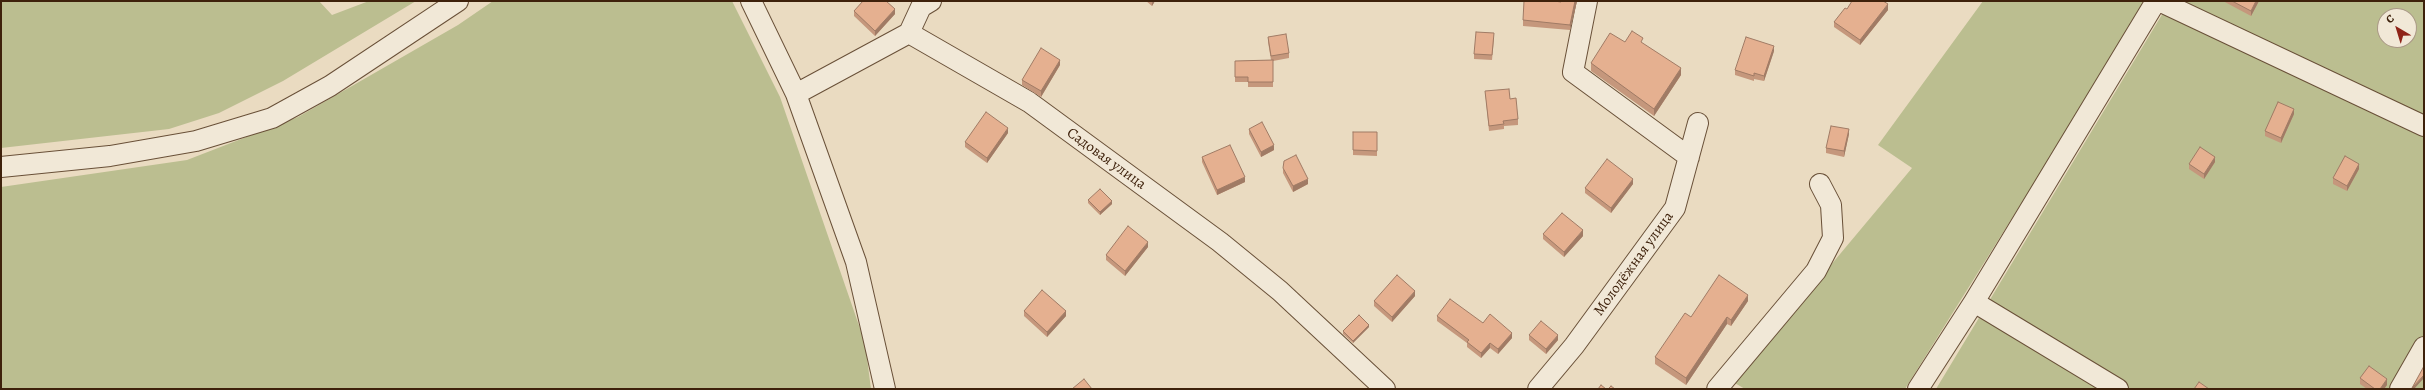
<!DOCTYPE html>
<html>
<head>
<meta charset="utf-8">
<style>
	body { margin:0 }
	#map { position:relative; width:2425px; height:390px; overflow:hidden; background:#eadbc1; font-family:Alegreya,serif }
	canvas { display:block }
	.frame { position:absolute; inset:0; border:2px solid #3e210b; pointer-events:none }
	.north { position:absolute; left:2377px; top:8px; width:40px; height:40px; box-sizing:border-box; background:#f1e8d7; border:1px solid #a99885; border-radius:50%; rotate:322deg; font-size:11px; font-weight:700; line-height:16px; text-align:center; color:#3e210b }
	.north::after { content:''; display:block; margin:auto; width:14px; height:18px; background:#8f2418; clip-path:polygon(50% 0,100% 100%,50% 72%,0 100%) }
</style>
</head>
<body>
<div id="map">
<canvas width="2425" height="390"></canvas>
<div class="frame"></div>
<div class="north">С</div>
</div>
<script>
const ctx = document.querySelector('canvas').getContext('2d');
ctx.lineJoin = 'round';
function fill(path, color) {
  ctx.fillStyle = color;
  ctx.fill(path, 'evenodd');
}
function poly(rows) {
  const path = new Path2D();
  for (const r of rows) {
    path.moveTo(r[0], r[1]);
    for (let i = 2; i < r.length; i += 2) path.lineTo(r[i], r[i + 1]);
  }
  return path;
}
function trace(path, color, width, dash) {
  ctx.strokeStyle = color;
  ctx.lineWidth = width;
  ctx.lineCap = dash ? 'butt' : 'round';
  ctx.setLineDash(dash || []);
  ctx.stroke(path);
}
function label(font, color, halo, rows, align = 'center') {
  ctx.font = font + ' Alegreya,serif';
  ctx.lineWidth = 3;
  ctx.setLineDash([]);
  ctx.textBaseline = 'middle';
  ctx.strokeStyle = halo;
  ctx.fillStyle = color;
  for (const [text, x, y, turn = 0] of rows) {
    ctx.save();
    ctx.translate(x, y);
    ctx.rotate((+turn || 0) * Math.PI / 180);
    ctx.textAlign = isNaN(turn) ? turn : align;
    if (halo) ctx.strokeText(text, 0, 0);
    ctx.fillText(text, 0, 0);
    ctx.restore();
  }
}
fill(poly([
	[1,1,319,1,332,15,369,1,416,1,283,81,219,113,169,129,1,148],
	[493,1,732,1,780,97,865,343,871,389,1,389,1,187,187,160,298,117,458,25],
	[1983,1,2148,1,1905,389,1745,389,1733,382,1912,168,1878,145],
	[2167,1,2424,1,2424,389,1936,389,2169,3],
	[2385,16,2409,16,2409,40,2385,40]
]), '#bbbe90');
const minor = poly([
	[751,1,796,94,856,262,885,389],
	[1587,1,1573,72,1689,157],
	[2159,1,2424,126],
	[909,33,921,7,931,1],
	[796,94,909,33,1029,102,1220,242,1280,291,1385,389],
	[1,167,110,156,196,141,272,118,330,86,458,1],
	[1974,302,2118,389],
	[1538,389,1574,346,1675,208,1698,123],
	[1717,389,1816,271,1833,238,1831,205,1820,184],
	[1918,389,1974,302,2156,1],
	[2400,389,2424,347]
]);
trace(minor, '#695038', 22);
trace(minor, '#f1e8d7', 20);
fill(poly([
	[1146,1,1155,1,1152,6],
	[1577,1,1570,30,1523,26,1523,20,1561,2],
	[2223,1,2259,1,2251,16],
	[1847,9,1888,10,1860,45,1834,27,1834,22],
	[854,11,895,14,875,36,854,16],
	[1268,37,1289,53,1289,58,1273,61,1273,87,1248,87,1248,82,1235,82,1235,61,1271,60,1268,42],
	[1494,38,1492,60,1474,59,1474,54],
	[1625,42,1643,44,1681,75,1654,116,1591,71,1591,63],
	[1774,51,1764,81,1754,79,1754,81,1735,75,1735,70],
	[1060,65,1041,97,1022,85,1022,80],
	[1485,91,1510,99,1518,119,1518,125,1504,126,1504,129,1489,131],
	[2294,114,2281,143,2265,136,2265,131],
	[1249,129,1274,150,1261,157,1249,134],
	[1353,132,1377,132,1377,156,1353,155],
	[1008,133,987,163,965,147,965,142],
	[1849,134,1844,157,1826,153,1826,148],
	[1202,157,1245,182,1217,195,1202,162],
	[2215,162,2204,179,2189,169,2189,164],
	[1283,168,1308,184,1293,192,1283,173],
	[2359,169,2347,191,2333,184,2333,178],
	[1633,184,1611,213,1585,193,1585,188],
	[1088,200,1112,204,1100,215,1088,203],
	[1543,234,1583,236,1564,257,1543,239],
	[1148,247,1125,276,1106,260,1106,255],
	[2424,280,2424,287,2423,287,2423,282],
	[1415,296,1392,322,1374,306,1374,301],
	[1748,301,1731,326,1727,324,1686,385,1655,364,1655,357,1691,317],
	[1024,311,1066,316,1047,337,1024,316],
	[1437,316,1483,323,1512,338,1498,354,1490,348,1481,358,1467,347,1467,343,1437,321],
	[1369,327,1353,343,1343,334,1343,331],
	[1529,335,1558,340,1546,354,1529,340],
	[2360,378,2387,385,2384,389,2367,389,2360,384]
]), '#c5977c');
fill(poly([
	[1153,1,1155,1,1152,6,1152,3],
	[1575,1,1577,1,1570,30,1570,25],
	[2256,1,2259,1,2251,16,2251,11],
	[1888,4,1888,10,1860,45,1860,40],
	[895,9,895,14,875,36,875,31],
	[1774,46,1774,51,1764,81,1764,76],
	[1060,60,1060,65,1041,97,1041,91],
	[1681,68,1681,75,1654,116,1654,109],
	[2294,109,2294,114,2281,143,2281,138],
	[1008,128,1008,133,987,163,987,158],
	[1849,129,1849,134,1844,157,1844,151],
	[1274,145,1274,150,1261,157,1261,152],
	[2215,157,2215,162,2204,179,2204,174],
	[2359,164,2359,169,2347,191,2347,186],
	[1245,177,1245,182,1217,195,1217,190],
	[1308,179,1308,184,1293,192,1293,186],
	[1633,179,1633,184,1611,213,1611,208],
	[1112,201,1112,204,1100,215,1100,212],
	[1583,230,1583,236,1564,257,1564,252],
	[1148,242,1148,247,1125,276,1125,271],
	[1415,291,1415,296,1392,322,1392,317],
	[1748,295,1748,301,1731,326,1731,320],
	[1066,311,1066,316,1047,337,1047,332],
	[1727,317,1727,324,1686,385,1686,378],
	[1369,325,1369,327,1353,343,1353,341],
	[1512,333,1512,338,1498,354,1498,349],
	[1558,335,1558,340,1546,354,1546,349],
	[1490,343,1490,348,1481,358,1481,353],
	[2424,375,2424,378,2414,389,2412,389],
	[2387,379,2387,385,2384,389,2380,389]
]), '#a07b65');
const building = poly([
	[863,1,886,1,895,9,875,31,854,11,863,1],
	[1524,1,1554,1,1561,2,1561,1,1575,1,1570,25,1523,20,1524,1],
	[1852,1,1883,1,1888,4,1860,40,1834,22,1845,8,1847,9,1852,1],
	[2232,1,2256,1,2251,11,2232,1],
	[1632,31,1643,38,1641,42,1681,68,1654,109,1591,63,1610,33,1625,42,1632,31],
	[1476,32,1494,33,1492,55,1474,54,1476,32],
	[1286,34,1289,53,1271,56,1268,37,1286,34],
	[1746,37,1774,46,1764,76,1754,73,1754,76,1735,70,1746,37],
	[1041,48,1060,60,1041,91,1022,80,1041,48],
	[1273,60,1273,82,1248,82,1248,77,1235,77,1235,61,1273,60],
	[1509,89,1510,99,1516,98,1518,119,1503,121,1504,124,1489,126,1485,91,1509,89],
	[2278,102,2294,109,2281,138,2265,131,2278,102],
	[986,112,1008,128,987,158,965,142,986,112],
	[1262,122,1274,145,1261,152,1249,129,1262,122],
	[1831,126,1849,129,1844,151,1826,148,1831,126],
	[1353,132,1377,132,1377,151,1353,150,1353,132],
	[1230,145,1245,177,1217,190,1202,157,1230,145],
	[2200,147,2215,157,2204,174,2189,164,2200,147],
	[1296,155,1308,179,1293,186,1283,168,1284,161,1296,155],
	[2345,156,2359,164,2347,186,2333,178,2345,156],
	[1607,159,1633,179,1611,208,1585,188,1607,159],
	[1100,189,1112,201,1100,212,1088,200,1100,189],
	[1562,213,1583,230,1564,252,1543,234,1562,213],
	[1128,226,1148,242,1125,271,1106,255,1128,226],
	[1397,275,1415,291,1392,317,1374,301,1397,275],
	[1719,275,1748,295,1731,320,1727,317,1686,378,1655,357,1685,313,1691,317,1719,275],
	[1042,290,1066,311,1047,332,1024,311,1042,290],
	[1450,299,1483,323,1490,314,1512,333,1498,349,1490,343,1481,353,1467,342,1469,340,1437,316,1450,299],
	[1359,315,1369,325,1353,341,1343,331,1359,315],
	[1541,321,1558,335,1546,349,1529,335,1541,321],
	[2369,366,2387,379,2380,389,2375,389,2360,378,2369,366],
	[2424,366,2424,375,2412,388,2424,366],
	[1084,379,1092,389,1072,389,1084,379],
	[2199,382,2209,389,2194,389,2199,382],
	[1601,385,1606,389,1598,389,1601,385],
	[1611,386,1615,389,1608,389,1611,386]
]);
fill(building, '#e5b090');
trace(building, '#a07b65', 1);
label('15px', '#3e210b', '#f1e8d7', [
	["Садовая улица",1106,159,36],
	["Молодёжная улица",1634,264,-54]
]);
</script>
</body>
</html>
